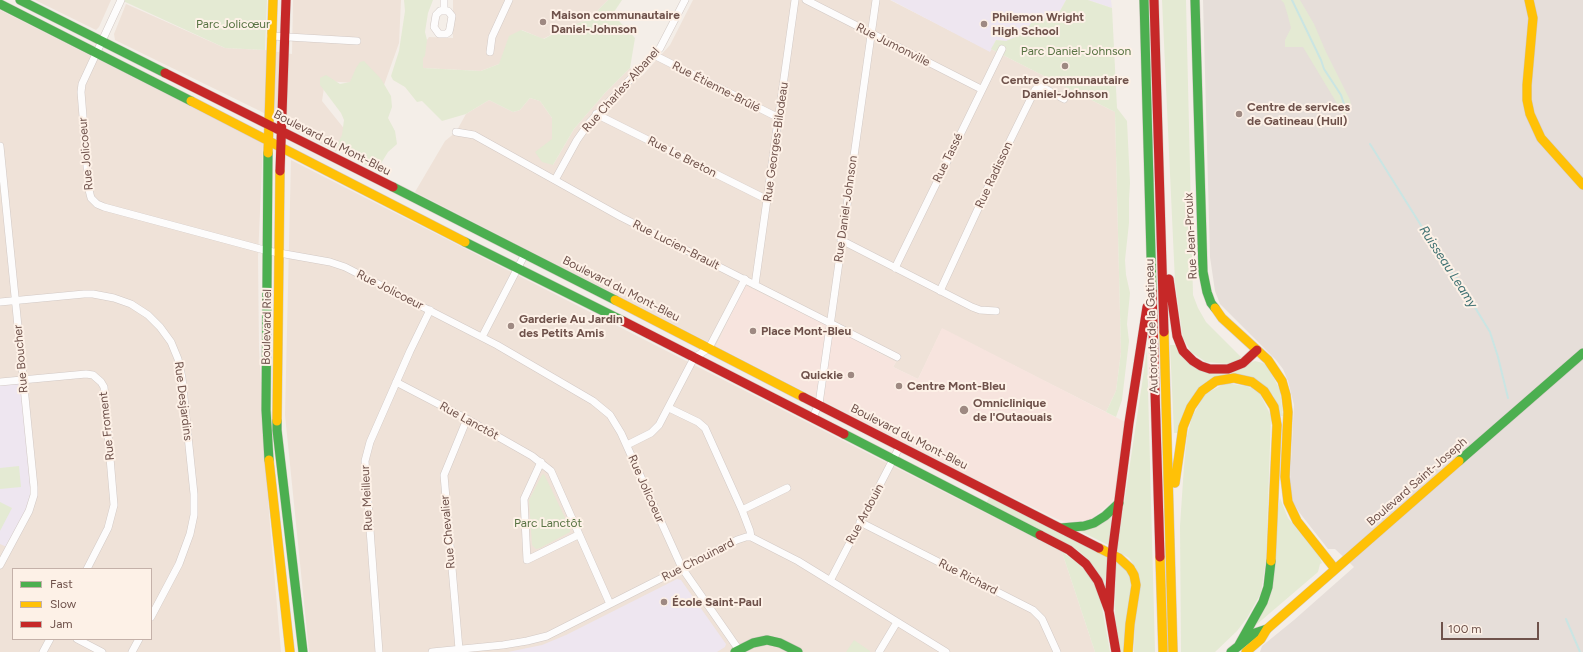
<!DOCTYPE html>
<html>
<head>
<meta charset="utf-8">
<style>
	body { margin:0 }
	#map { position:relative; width:1583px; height:652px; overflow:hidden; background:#f4eee8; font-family:Figtree,sans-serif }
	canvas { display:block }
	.legend { position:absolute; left:12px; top:568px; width:140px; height:72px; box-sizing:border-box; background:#fdf1e7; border:1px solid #c4b1a9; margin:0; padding:5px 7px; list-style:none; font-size:12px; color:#6f524b }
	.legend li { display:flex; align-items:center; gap:8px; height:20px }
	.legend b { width:20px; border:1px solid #c4b1a9 }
	.scale { position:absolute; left:1441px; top:622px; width:98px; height:18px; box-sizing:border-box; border:2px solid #6f524b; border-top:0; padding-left:5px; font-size:12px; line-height:14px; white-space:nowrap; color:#6f524b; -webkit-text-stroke:3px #fdf1e7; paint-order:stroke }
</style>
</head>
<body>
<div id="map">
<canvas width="1583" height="652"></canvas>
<ul class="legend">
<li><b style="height:5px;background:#4caf50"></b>Fast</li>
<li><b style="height:5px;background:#ffc107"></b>Slow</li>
<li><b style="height:5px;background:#c62828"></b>Jam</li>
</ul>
<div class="scale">100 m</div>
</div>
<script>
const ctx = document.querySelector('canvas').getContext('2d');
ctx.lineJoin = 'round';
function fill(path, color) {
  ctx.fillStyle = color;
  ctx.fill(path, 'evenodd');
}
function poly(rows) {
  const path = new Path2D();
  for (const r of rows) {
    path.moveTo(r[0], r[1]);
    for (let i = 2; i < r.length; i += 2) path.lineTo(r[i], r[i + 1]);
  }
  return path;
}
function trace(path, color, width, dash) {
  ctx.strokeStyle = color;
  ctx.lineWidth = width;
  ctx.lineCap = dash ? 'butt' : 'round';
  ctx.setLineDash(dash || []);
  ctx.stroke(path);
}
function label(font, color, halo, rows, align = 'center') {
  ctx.font = font + ' Figtree,sans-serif';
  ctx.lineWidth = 4;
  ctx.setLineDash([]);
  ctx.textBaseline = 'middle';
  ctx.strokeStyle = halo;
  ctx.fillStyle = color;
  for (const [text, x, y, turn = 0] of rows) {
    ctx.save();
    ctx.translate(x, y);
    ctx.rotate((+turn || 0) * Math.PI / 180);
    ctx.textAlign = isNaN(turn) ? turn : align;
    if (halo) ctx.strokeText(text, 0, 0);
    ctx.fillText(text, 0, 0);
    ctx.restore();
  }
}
fill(poly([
	[35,0,111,0,99,27,96,30],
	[293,0,401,0,399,43,384,85,325,81,322,101,346,131,336,152,260,111,115,40,114,34,126,4,225,48,265,50,292,54],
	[453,0,608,0,588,20,564,28,543,39,522,30,499,64,481,71,423,68,423,46,429,37,453,38],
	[693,0,890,0,990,51,991,49,1115,112,1121,352,1116,391,1106,412,942,329,918,379,893,367,896,362,838,331,745,286,716,346,415,192,445,141,456,132,466,114,489,100,513,112,520,110,530,98,540,101,552,118,553,165,574,129,605,93,630,68,642,76,670,45],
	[0,10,263,143,258,257,259,349,269,513,281,652,0,652],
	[13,569,151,569,151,639,13,639],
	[291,160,1062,552,1095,652,309,652,285,415]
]), '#efe2d8');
fill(poly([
	[745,285,838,331,896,362,893,367,918,379,942,328,1127,423,1116,492,1112,502,1090,520,1066,522,1057,519,965,474,716,346]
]), '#f7e4de');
fill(poly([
	[1203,0,1583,0,1583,652,1260,652,1262,646,1294,620,1354,567,1335,549,1328,549,1299,512,1293,502,1291,493,1290,481,1294,405,1288,381,1283,369,1276,360,1220,304,1215,291,1210,257]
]), '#e6ded9');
fill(poly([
	[891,0,1066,0,1054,22,1043,17,1014,39,1006,41,996,40,990,52],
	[1088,0,1111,0,1112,8],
	[23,380,34,495,9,548,0,544,0,382],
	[677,579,681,580,726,644,725,647,717,652,508,652,542,645,566,635]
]), '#eee6f0');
fill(poly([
	[121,0,267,0,265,50,225,48],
	[404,0,433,0,428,13,425,32,427,40,425,56,423,58,423,68,481,71,499,64,509,36,521,30,544,39,564,28,588,20,608,0,622,0,614,12,619,21,635,38,630,68,605,93,574,129,553,165,542,162,535,152,552,139,552,118,540,101,530,98,520,110,513,112,489,100,466,114,442,121,422,101,417,102,405,87,393,80,391,76,399,51,405,11],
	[1066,0,1088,0,1112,8,1117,108,1127,121,1130,183,1129,199,1129,223,1125,260,1126,275,1130,293,1127,324,1129,341,1122,400,1116,417,1106,412,1116,391,1121,352,1115,112,991,49,996,40,1006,41,1020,35,1024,32,1036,17,1043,17,1054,22],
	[1162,0,1186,0,1193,295,1198,308,1206,322,1242,358,1229,364,1206,362,1191,352,1183,338,1175,282],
	[1281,0,1300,0,1314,24,1326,52,1350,100,1351,105,1348,112,1344,115,1303,47,1285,47,1285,40,1291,28,1288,16,1284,3],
	[364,61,381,79,391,96,392,107,388,118,395,131,397,144,388,152,380,165,373,167,366,165,356,160,351,154,338,149,337,145,342,135,344,120,341,113,320,85,320,78,326,75,340,84,350,82,356,68,360,62],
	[1170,345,1176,345,1194,366,1250,363,1255,361,1263,363,1268,367,1280,390,1283,416,1280,416,1273,395,1216,377,1178,433,1174,433],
	[1147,350,1155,652,1134,652,1136,568,1129,558,1117,551],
	[1226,383,1250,387,1260,394,1271,416,1266,560,1261,593,1247,618,1237,631,1215,652,1181,652,1180,526,1184,466,1187,436,1192,417,1205,394],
	[19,466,21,487,0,489,0,468],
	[544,474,570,528,570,532,540,548,536,549,532,545,529,500,542,475],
	[990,496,1109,556,1104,585,1100,576,1093,565,1079,551,986,503],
	[1280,498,1288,518,1319,556,1322,563,1320,564,1318,572,1256,625],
	[0,502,12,508,0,531],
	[1111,513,1110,546,1080,531],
	[1062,552,1079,564,1094,582,1101,602,1110,652,1095,652],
	[1116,560,1119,561,1132,578,1125,652,1120,652,1116,628,1115,610],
	[854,640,870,651,870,652,846,652]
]), '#e4ead3');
trace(poly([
	[1292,0,1321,60,1324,69,1341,95,1346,110],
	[1370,144,1449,270,1457,278,1490,332,1498,357,1508,398],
	[1566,619,1580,652]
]), '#cae5e3', 2);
const street = poly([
	[121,0,82,84,81,92,89,190,91,198,97,204,104,207,268,251,330,262,345,267,497,345,593,401,610,415,621,433,682,568,739,650],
	[806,0,981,89],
	[440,11,448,11,452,16,450,28,449,32,446,34,439,34,434,27,436,15,440,11],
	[444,11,444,0],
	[271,36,357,41],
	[490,52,492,37,509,0],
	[654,55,779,118],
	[596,114,768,200],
	[456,132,474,135,621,217,897,357],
	[0,146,34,487,34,495,29,511,0,565],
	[555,180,577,140,589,123,660,48,685,0],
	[841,240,972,307,980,310,996,311],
	[895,268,1002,49],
	[755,285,795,0],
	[940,291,1002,157,1035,90,1037,88,1042,87,1064,99],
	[0,302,84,294,93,294,114,298,131,304,148,315,160,327,171,342,178,359,182,378,194,494,194,515,190,534,179,564,151,617],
	[482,337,525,254],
	[0,382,86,374,93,375,101,382,104,387,114,505,108,528,87,569],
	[396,382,467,419,532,456,551,471,610,604],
	[669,408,698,422,705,428,742,510,750,531,751,537],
	[813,417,819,404,876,0],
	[627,445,651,433,659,425,694,358,709,348,745,279],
	[541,462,524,499,527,560,578,535],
	[742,510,787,488],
	[860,522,1033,610,1042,619,1057,652],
	[830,581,900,446],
	[77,639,102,652],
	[459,649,444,475,467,419],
	[43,652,50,639],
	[132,652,139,639],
	[379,652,365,461,370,442,410,351,430,310],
	[432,652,503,645,527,641,547,636,737,540,746,537,751,537,798,561,946,652],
	[879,652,897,622]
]);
const fast = poly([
	[20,0,165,73],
	[1144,0,1152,291],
	[1195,0,1203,272,1207,292,1211,303,1215,308],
	[0,4,191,101],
	[268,153,266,410,269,460],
	[393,187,615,300],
	[465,242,623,321],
	[277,421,277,430,303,652],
	[844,434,1040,535],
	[1459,461,1583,353],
	[1061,528,1084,526,1094,523,1105,516,1119,503],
	[1239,645,1263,602,1268,587,1271,561],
	[735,652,753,643,767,640,780,643,798,652],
	[1231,652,1255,633,1267,629]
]);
const slow = poly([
	[1529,0,1533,18,1527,85,1527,100,1530,114,1541,138,1583,185],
	[191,101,465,242],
	[268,153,273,0],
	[615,300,803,397],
	[1215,308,1222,318,1268,360,1282,381,1286,395,1288,412,1285,477,1288,502,1297,521,1335,569],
	[1164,332,1173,652],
	[277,421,280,171],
	[269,460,290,652],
	[1175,483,1183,427,1191,407,1202,391,1216,381,1234,378,1252,382,1264,391,1274,407,1277,425,1271,561],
	[1099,548,1119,558,1130,568,1134,575,1136,585,1130,624,1128,652],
	[1160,557,1163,652],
	[1246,652,1261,639,1267,629,1459,461]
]);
const jam = poly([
	[1154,0,1164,332],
	[165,73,393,187],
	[280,171,286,0],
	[1169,279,1177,336,1183,351,1193,361,1201,366,1210,369,1228,369,1243,363,1257,350],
	[1152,291,1160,557],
	[623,321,844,434],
	[803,397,1099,548],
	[1040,535,1069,550,1086,564,1098,581,1109,611,1116,652],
	[1109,611,1112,554,1129,423,1147,307]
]);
trace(street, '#d2c9c5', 8);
trace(fast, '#d2c9c4', 10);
trace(slow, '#d2c9c4', 10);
trace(jam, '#d2c9c4', 10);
trace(street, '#fdfcfc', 7);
trace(fast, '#4caf50', 9);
trace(slow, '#ffc107', 9);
trace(jam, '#c62828', 9);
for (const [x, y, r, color] of [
	[543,22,4,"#9e8982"],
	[984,24,4,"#9e8982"],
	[1065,66,4,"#9e8982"],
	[1239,114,4,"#9e8982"],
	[511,326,4,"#9e8982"],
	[753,331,4,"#9e8982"],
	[851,375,4,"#9e8982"],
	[899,386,4,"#9e8982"],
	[964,410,5,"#9e8982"],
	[664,602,4,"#9e8982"]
]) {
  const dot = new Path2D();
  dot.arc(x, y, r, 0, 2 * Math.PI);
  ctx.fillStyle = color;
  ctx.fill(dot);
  trace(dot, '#fdf1e7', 1.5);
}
label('bold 12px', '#6f524b', '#fdf1e7', [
	["Maison communautaire",551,15],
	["Daniel-Johnson",551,29],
	["Philemon Wright",992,17],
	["High School",992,31],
	["Centre communautaire",1065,80,"center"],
	["Daniel-Johnson",1065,94,"center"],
	["Centre de services",1247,107],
	["de Gatineau (Hull)",1247,121],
	["Garderie Au Jardin",519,319],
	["des Petits Amis",519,333],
	["Place Mont-Bleu",761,331],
	["Quickie",843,375,"right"],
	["Centre Mont-Bleu",907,386],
	["Omniclinique",973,403],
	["de l'Outaouais",973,417],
	["École Saint-Paul",672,602]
], 'left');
label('12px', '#597444', '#fdf1e7', [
	["Parc Jolicœur",233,24],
	["Parc Daniel-Johnson",1076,51],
	["Parc Lanctôt",548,523]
]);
label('12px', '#6f524b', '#fdf1e7', [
	["Rue Jumonville",893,45,27],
	["Rue Étienne-Brûlé",716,87,27],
	["Rue Charles-Albanel",621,90,-48],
	["Rue Georges-Bilodeau",776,142,-82],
	["Boulevard du Mont-Bleu",332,143,27],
	["Rue Jolicoeur",86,154,-95],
	["Rue Le Breton",682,157,27],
	["Rue Tassé",948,158,-64],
	["Rue Radisson",994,175,-65],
	["Rue Daniel-Johnson",846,209,-82],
	["Rue Jean-Proulx",1191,236,-93],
	["Rue Lucien-Brault",676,245,27],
	["Boulevard du Mont-Bleu",621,289,27],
	["Rue Jolicoeur",390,290,27],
	["Autoroute de la Gatineau",1152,326,-92],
	["Boulevard Riel",267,327,-89],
	["Rue Boucher",21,359,-95],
	["Rue Desjardins",183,401,83],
	["Rue Lanctôt",469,421,29],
	["Rue Froment",107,426,-96],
	["Boulevard du Mont-Bleu",909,437,27],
	["Boulevard Saint-Joseph",1417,482,-41],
	["Rue Jolicoeur",646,489,66],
	["Rue Meilleur",367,498,-93],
	["Rue Ardouin",865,514,-62],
	["Rue Chevalier",448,532,-95],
	["Rue Chouinard",698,560,-27],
	["Rue Richard",968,577,27]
]);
label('italic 13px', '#407273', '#fdf1e7', [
	["Ruisseau Leamy",1448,267,57]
]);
</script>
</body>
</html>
